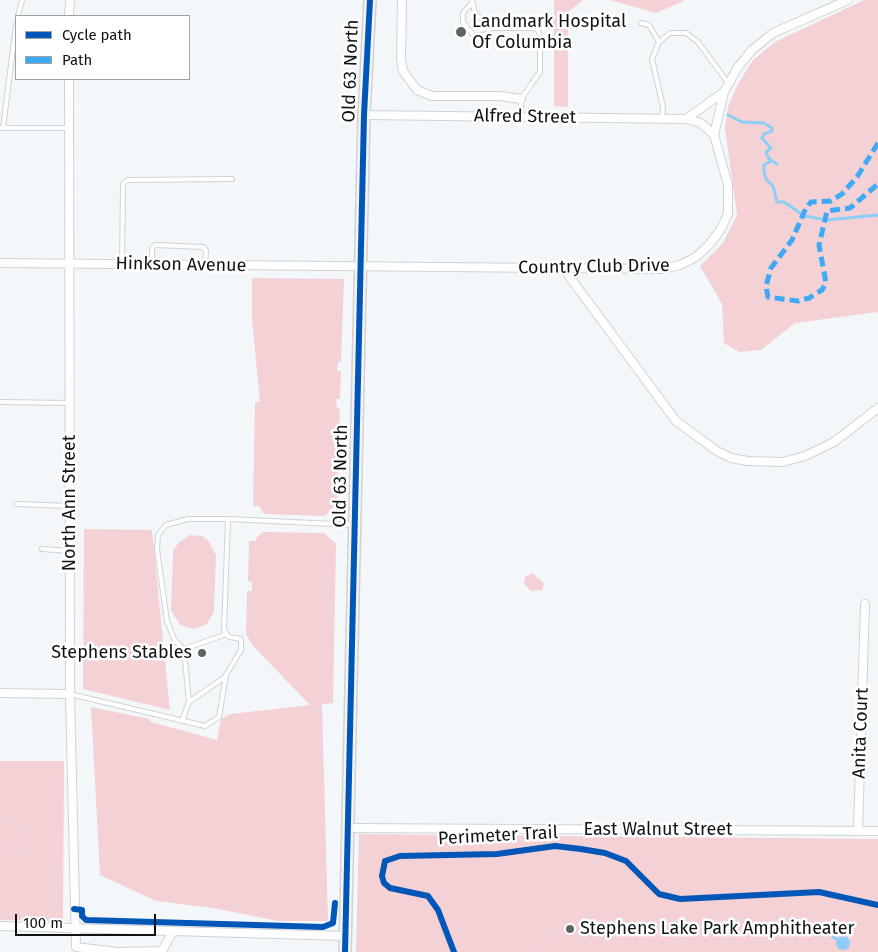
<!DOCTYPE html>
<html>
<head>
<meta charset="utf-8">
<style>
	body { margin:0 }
	#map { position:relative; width:878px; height:952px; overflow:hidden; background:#f4f7fa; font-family:"Fira Sans",sans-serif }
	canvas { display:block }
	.legend { position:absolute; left:15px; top:15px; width:175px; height:65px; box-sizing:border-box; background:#fff; border:1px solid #9fa1a2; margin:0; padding:6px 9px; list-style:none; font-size:15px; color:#0e1316 }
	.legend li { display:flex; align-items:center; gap:10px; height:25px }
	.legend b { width:25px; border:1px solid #9fa1a2 }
	.scale { position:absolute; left:15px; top:914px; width:141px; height:22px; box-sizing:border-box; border:2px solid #0e1316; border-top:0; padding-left:6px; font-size:15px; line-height:18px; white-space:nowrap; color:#0e1316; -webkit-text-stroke:4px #fff; paint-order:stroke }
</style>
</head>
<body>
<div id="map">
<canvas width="878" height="952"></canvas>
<ul class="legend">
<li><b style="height:6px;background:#0057b8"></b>Cycle path</li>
<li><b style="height:6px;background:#3fa9f5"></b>Path</li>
</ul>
<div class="scale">100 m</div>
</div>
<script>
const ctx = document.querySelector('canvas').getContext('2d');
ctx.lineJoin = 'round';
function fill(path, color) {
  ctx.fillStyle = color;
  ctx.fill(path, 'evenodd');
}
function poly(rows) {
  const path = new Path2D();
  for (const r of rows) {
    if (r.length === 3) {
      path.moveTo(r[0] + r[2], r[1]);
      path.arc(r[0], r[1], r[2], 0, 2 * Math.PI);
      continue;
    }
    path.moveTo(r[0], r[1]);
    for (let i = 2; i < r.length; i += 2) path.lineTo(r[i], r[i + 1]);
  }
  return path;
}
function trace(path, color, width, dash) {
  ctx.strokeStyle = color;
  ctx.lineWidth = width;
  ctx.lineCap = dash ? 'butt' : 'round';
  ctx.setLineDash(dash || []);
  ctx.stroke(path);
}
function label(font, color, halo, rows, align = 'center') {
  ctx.font = font + ' "Fira Sans",sans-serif';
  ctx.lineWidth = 5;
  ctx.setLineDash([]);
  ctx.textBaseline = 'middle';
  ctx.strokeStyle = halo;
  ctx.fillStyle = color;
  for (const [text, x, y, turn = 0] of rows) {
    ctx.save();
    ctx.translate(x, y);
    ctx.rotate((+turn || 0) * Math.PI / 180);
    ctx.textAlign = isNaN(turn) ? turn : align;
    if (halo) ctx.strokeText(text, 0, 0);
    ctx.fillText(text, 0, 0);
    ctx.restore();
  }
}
fill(poly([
	[554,0,583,0,568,12,568,107,554,106],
	[610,0,683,0,684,1,656,13],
	[864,0,878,0,878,312,795,323,761,350,739,352,724,343,722,304,700,266,723,243,737,215,725,129,728,107,738,84,753,60,775,42],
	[252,278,344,279,341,361,338,362,337,371,341,371,340,399,336,399,337,408,340,409,339,436,336,437,335,446,339,447,338,474,335,475,334,483,338,483,337,504,325,516,264,514,259,506,253,506,255,402,260,402,252,320],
	[84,529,152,530,170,710,83,689],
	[263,532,324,533,336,544,333,703,322,704,328,921,278,921,213,908,156,901,100,875,91,707,149,719,151,722,217,740,221,719,231,714,310,705,253,646,246,634,247,591,252,591,252,582,248,581,249,541,256,541,256,538],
	[190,535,202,536,208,540,216,555,214,612,207,624,194,629,180,625,171,610,173,551,179,542],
	[532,573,542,581,544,584,542,590,531,591,524,584,525,577],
	[0,761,64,761,63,921,0,920],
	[359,834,878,839,878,952,356,952]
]), '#f4d1d5');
fill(poly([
	[843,943,7]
]), '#8ccef5');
trace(poly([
	[728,115,742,122,764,123,772,128,772,131,764,134,762,138,771,148,766,152,769,159,777,164],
	[771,161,764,165,764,171,766,179,773,186,777,202,784,202,800,213],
	[805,216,821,219],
	[827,220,878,215],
	[814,928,824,930,839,941]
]), '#8ccef5', 3);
const service = poly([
	[472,0,475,13,490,28,533,28,538,30,540,36,540,72,521,99,521,117],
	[472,3,463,13,463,22,474,36,487,34,490,28],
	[18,16,22,0],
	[641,23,649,25,659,42],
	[662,119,663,107,652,59,659,42,670,33,686,33,698,42,729,84],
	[0,128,69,128],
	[3,128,16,25],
	[122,264,123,184,127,180,232,179],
	[152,265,152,248,155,245,203,247,206,251,205,265],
	[0,402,69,403],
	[16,504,70,506],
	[42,549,70,551],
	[184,649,175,641,167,621,157,549,158,535,166,525,188,519,228,519],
	[70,694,205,726,219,717,226,675,241,650,241,639,229,637,224,630,228,519,354,525],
	[189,702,184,649,227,634],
	[182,721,189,702,225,677]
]);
const minor = poly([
	[402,0,401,59,403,71,417,90,432,96,500,96,521,99],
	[69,16,70,0],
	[69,79,70,694,76,947,117,952,162,951,172,933],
	[364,115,686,119,701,123,714,135],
	[686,119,724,92],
	[0,263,663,269,680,265,696,257,709,245,721,229,728,214,728,185,714,135,724,92,738,67,752,50,773,33,848,0],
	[563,268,676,421,717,451,731,458,748,461,783,462,805,456,834,442,878,408],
	[0,693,70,694],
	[348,828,878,831],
	[858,831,865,604],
	[0,926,345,936]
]);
const secondary = poly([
	[345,952,364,115,370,0]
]);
trace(service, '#cfd3d6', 6);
trace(minor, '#cfd3d6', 10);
trace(secondary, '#cfd3d6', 14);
trace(poly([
	[795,248,798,252],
	[0,818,31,831,33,846,22,852,0,846],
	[647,856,651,868],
	[542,952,549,933,560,927,575,932,580,944]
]), '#dcdedf', 2, [1, 4]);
trace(service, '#fdfefe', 4);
trace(minor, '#fdfefe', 8);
trace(secondary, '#f5f3f3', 11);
trace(poly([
	[878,143,857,177,842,194,831,201,811,202,806,208,792,240,771,268,766,286,768,297,798,301,809,298,822,290,826,283,819,245,827,211,850,208,878,184]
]), '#3fa9f5', 5, [10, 5]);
trace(poly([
	[385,861,400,856,497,854,555,846,581,849,605,853,626,861,659,894,680,899,819,892,878,905],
	[385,861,382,876,384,883,390,888,428,896,438,910,454,952],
	[74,909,82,910,82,916,86,920,323,927,333,923,335,903],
	[345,952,364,115,370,0]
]), '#0057b8', 6);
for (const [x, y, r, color] of [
	[461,32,6,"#5e6366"],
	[202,653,5,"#5e6366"],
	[570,929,5,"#5e6366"]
]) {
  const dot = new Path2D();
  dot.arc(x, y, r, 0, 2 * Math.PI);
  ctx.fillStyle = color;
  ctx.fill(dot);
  trace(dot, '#fff', 2);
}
label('18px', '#0e1316', '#fff', [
	["Landmark Hospital",472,22],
	["Of Columbia",472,43],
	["Stephens Stables",192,653,"right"],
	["Stephens Lake Park Amphitheater",580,929]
], 'left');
label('18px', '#0e1316', '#fff', [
	["Old 63 North",351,71,-88],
	["Alfred Street",525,117,1],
	["Hinkson Avenue",181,265,1],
	["Country Club Drive",594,267,-1],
	["Old 63 North",341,476,-89],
	["North Ann Street",70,503,-90],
	["Anita Court",861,733,-88],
	["East Walnut Street",658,830],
	["Perimeter Trail",498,836,-3]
]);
</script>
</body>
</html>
